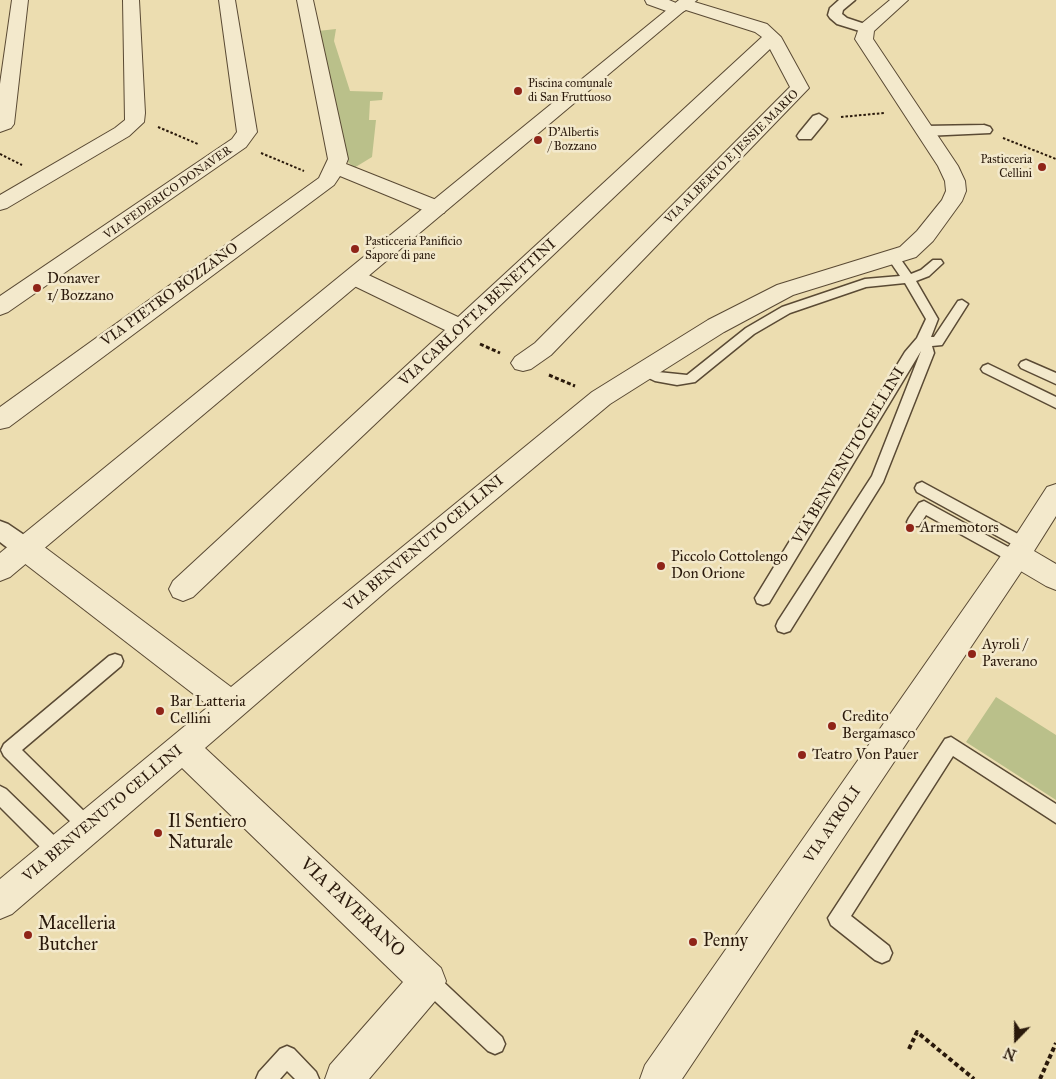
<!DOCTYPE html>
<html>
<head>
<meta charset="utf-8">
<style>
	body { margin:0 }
	#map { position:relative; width:1056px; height:1079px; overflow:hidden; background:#ecddb0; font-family:"IM FELL Great Primer",serif }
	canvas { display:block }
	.north { position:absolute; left:991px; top:1014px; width:50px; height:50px; -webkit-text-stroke:4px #f3e9cc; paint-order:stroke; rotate:202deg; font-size:14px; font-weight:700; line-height:20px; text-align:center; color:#2a190b }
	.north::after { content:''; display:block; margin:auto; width:18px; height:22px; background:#2a190b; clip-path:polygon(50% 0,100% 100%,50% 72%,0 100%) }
</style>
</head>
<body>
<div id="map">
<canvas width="1056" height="1079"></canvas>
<div class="north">N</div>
</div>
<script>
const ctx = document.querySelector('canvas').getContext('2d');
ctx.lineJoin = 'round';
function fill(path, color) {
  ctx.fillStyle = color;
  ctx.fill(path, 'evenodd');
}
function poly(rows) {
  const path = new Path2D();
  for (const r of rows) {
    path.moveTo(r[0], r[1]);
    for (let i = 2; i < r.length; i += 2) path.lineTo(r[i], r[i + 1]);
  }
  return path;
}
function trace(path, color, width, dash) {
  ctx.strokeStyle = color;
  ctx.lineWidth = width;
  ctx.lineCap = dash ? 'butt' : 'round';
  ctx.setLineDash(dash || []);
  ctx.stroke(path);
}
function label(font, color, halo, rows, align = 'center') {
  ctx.font = font + ' "IM FELL Great Primer",serif';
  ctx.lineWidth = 5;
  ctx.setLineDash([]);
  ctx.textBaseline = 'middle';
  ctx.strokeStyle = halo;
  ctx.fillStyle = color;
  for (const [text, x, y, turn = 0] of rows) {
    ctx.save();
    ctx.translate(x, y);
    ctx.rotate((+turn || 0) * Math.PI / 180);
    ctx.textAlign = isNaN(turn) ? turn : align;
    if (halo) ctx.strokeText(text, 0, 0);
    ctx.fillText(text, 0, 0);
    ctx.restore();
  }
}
fill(poly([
	[336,29,334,41,350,91,383,92,382,100,370,101,369,120,376,120,372,157,354,168,347,161,318,31],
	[996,697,1056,735,1056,800,966,742]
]), '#bac08a');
const service = poly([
	[893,253,897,254,911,274,921,270,933,260,941,260,943,263,929,276,916,281,938,319,931,337,934,337,958,301,962,300,968,304,942,345,932,346,934,353,883,482,790,631,784,633,778,631,776,626,778,621,872,476,921,351,769,603,763,605,757,603,755,598,905,352,917,338,926,319,905,283,866,287,790,313,754,334,695,382,677,385,655,381,638,373,636,370,643,365,658,372,687,375,746,328,782,307,865,279,900,276,887,257,893,253],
	[1026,360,1056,373,1056,384,1021,368,1019,365,1021,362,1026,360],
	[988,364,1056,397,1056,408,983,372,981,369,983,366,988,364],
	[922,482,1029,540,1032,544,1029,548,1024,550,1019,548,917,492,915,488,917,484,922,482],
	[924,501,1021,554,1024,558,1021,562,1016,564,1011,562,926,515,919,526,909,526,907,522,909,518,919,503,924,501],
	[115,654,121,656,123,661,121,666,22,750,94,821,97,827,94,833,88,836,82,833,4,756,1,750,4,744,109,656,115,654],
	[951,737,1056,804,1056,823,953,756,851,916,889,946,892,953,889,960,882,963,875,960,831,925,828,918,945,739,951,737],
	[0,786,6,789,65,846,67,852,65,858,58,861,51,858,0,807,0,786],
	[428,971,435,974,502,1037,505,1044,502,1051,495,1054,488,1051,421,988,418,981,421,974,428,971],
	[287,1046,294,1049,316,1072,319,1079,295,1079,287,1071,280,1079,256,1079,259,1072,280,1049,287,1046]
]);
const pedestrian = poly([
	[839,0,855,0,843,10,842,14,847,18,871,26,873,29,871,32,866,33,837,24,830,18,828,15,830,8,839,0],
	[819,114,827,119,825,122,811,139,799,139,797,136,799,133,813,116,819,114],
	[984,125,990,127,992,130,990,133,925,136,917,131,925,126,984,125],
	[0,521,8,524,33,541,36,548,33,555,25,557,17,555,0,542,0,521]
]);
const minor = poly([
	[12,0,28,0,14,124,11,128,0,132,0,84,12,0],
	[123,0,139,0,145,113,144,122,129,136,7,208,0,210,0,195,115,128,125,120,123,0],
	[219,0,235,0,257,132,254,136,246,147,8,312,0,315,0,296,232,139,237,132,219,0],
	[297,0,313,0,348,159,346,164,444,203,447,208,444,213,437,214,430,213,340,176,334,185,9,427,0,429,0,407,319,178,328,159,297,0],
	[645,0,669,0,676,3,680,0,688,0,767,24,781,37,809,88,551,355,531,369,523,371,515,369,511,363,515,357,535,343,790,87,770,49,193,597,183,601,173,597,169,589,173,581,445,330,346,282,343,277,346,272,354,270,362,272,458,317,762,37,755,32,686,10,678,14,672,13,647,4,645,0],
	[890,0,908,0,874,31,873,39,958,166,965,181,966,191,962,201,933,241,916,257,793,295,724,332,610,404,390,588,205,748,441,968,446,981,441,994,369,1079,325,1079,330,1065,403,982,182,768,12,914,0,919,0,879,209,706,15,556,11,548,15,540,25,537,35,540,231,687,592,392,708,320,777,285,900,247,917,231,942,200,946,191,945,181,938,166,855,39,860,25,890,0],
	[1056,484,1056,516,1034,551,1056,564,1056,590,1046,586,1007,563,1003,555,1047,487,1056,484]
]);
const tertiary = poly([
	[679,0,697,0,10,577,0,581,0,553,679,0],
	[1017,544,1027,547,1031,555,1027,563,682,1079,640,1079,645,1065,1007,547,1017,544]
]);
trace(service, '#5a4a34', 3);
trace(pedestrian, '#5a4a34', 3);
trace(minor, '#5a4a34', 2);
trace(tertiary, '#5a4a34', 2);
trace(poly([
	[841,117,884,113],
	[158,127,198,144],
	[1003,138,1056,159],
	[261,153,304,171],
	[0,154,22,165]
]), '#2a190b', 2, [2.5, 2]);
trace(poly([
	[480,344,500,353],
	[549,375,575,386]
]), '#2a190b', 3, [4, 2.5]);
trace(poly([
	[909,1049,917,1032,974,1079],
	[1040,1079,1056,1043]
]), '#2a190b', 4, [4.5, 3]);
fill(service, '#f3e9cc');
fill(pedestrian, '#f3e9cc');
fill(minor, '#f3e9cc');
fill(tertiary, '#f3e9cc');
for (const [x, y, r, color] of [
	[518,91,5,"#8f2418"],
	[538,140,5,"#8f2418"],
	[1042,167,5,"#8f2418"],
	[355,249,5,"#8f2418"],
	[37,288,5,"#8f2418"],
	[910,528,5,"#8f2418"],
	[661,566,5,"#8f2418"],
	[972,654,5,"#8f2418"],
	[160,711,5,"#8f2418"],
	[832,726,5,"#8f2418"],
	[802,755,5,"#8f2418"],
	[158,833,5,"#8f2418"],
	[28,935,5,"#8f2418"],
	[693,942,5,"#8f2418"]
]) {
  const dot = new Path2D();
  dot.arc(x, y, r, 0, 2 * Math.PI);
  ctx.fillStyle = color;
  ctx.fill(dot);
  trace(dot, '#f3e9cc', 2);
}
label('12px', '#2a190b', '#f3e9cc', [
	["Piscina comunale",528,84],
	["di San Fruttuoso",528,98],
	["D'Albertis",548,133],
	["/ Bozzano",548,147],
	["Pasticceria",1032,160,"right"],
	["Cellini",1032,174,"right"],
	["Pasticceria Panificio",365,242],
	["Sapore di pane",365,256]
], 'left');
label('12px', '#2a190b', '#f3e9cc', [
	["VIA ALBERTO E JESSIE MARIO",732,157,-45],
	["VIA FEDERICO DONAVER",168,193,-35]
]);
label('15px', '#2a190b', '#f3e9cc', [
	["Donaver",47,279],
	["1/ Bozzano",47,296],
	["Armemotors",920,528],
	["Piccolo Cottolengo",671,557],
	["Don Orione",671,574],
	["Ayroli /",982,645],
	["Paverano",982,662],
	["Bar Latteria",170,702],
	["Cellini",170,719],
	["Credito",842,717],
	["Bergamasco",842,734],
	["Teatro Von Pauer",812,755]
], 'left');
label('15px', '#2a190b', '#f3e9cc', [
	["VIA PIETRO BOZZANO",170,295,-36],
	["VIA CARLOTTA BENETTINI",478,313,-43],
	["VIA BENVENUTO CELLINI",849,456,-59],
	["VIA BENVENUTO CELLINI",424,544,-40],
	["VIA BENVENUTO CELLINI",103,814,-40],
	["VIA AYROLI",833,825,-56]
]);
label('18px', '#2a190b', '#f3e9cc', [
	["Il Sentiero",168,823],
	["Naturale",168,844],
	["Macelleria",38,925],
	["Butcher",38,946],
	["Penny",703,942]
], 'left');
label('18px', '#2a190b', '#f3e9cc', [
	["VIA PAVERANO",352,908,43]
]);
</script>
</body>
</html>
